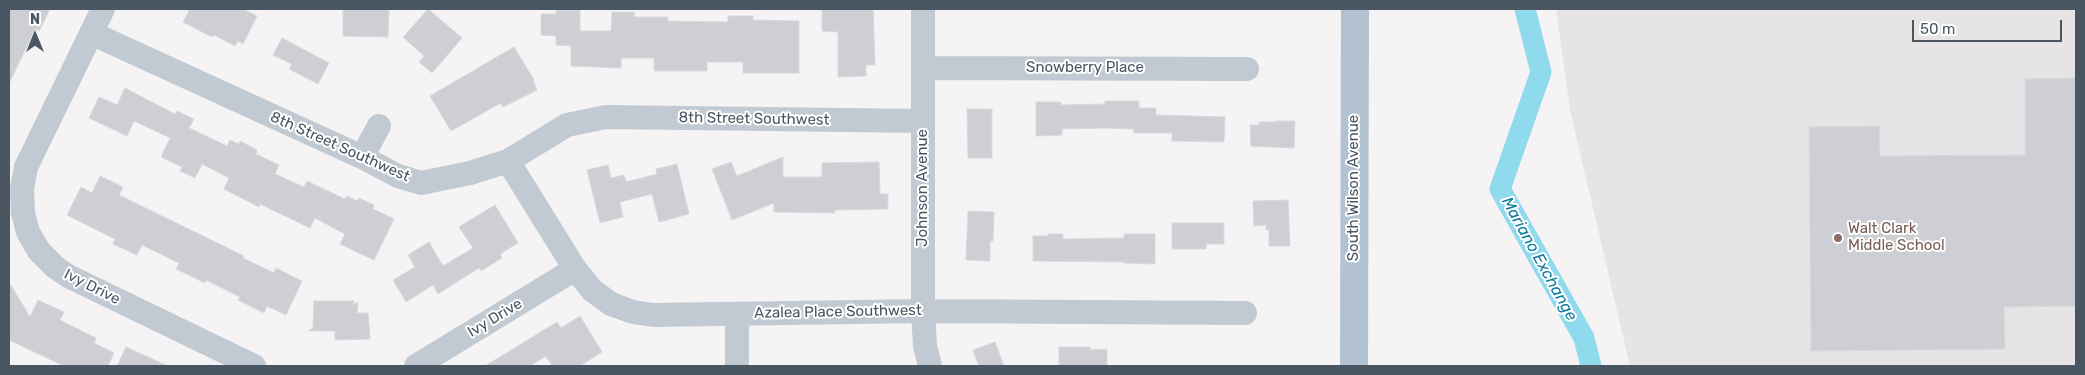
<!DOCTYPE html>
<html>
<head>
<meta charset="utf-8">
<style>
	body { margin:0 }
	#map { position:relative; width:2085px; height:375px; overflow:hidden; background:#f5f3f3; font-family:Rubik,sans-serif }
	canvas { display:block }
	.frame { position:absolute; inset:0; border:10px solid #4a5661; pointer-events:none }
	.north { position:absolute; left:10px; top:10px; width:50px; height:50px; -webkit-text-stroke:4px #fff; paint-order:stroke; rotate:0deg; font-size:14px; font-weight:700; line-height:20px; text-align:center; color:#4a5661 }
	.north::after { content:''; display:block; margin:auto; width:18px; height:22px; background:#4a5661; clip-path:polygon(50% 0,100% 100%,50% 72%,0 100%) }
	.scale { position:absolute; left:1912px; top:20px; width:150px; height:22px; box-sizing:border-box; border:2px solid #4a5661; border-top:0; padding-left:6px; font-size:15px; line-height:18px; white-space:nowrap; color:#4a5661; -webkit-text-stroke:4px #fff; paint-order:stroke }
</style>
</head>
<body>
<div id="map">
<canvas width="2085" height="375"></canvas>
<div class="frame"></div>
<div class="north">N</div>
<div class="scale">50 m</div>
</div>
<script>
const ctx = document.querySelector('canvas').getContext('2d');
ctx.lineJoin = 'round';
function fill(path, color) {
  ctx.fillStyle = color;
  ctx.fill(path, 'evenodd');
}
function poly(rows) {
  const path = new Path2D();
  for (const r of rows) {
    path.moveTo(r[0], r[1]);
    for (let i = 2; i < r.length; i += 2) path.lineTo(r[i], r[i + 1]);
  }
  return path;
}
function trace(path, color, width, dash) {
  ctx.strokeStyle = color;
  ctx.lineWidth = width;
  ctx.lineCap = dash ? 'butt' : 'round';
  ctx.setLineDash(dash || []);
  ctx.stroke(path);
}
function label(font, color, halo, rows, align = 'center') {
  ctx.font = font + ' Rubik,sans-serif';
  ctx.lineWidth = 4;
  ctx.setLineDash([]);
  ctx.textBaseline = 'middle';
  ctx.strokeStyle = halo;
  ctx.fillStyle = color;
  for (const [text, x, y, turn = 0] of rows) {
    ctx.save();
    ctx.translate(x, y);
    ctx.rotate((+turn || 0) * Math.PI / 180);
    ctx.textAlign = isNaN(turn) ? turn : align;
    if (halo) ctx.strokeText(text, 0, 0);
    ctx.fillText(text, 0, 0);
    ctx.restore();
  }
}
fill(poly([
	[1556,9,2076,9,2076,366,1630,366,1570,110]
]), '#e6e4e5');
trace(poly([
	[1525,9,1541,72,1500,189,1584,338,1591,366]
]), '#90daee', 21);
const building = poly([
	[9,9,50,9,39,31,35,29,9,84,9,9],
	[190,9,243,9,257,16,243,44,238,41,235,46,214,35,212,37,183,22,190,9],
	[343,9,389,9,388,37,343,36,343,9],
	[428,9,462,38,432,73,419,62,424,56,403,37,428,9],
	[822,9,873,9,875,65,866,65,866,76,838,77,838,32,822,31,822,9],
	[556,10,580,10,580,31,611,31,612,12,634,12,634,17,668,17,668,21,728,22,728,16,753,16,753,20,799,21,799,73,743,73,743,62,707,62,707,71,654,71,654,58,621,58,621,68,571,66,571,46,556,45,556,36,541,35,541,14,556,14,556,10],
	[282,38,329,63,318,84,289,69,292,64,273,55,282,38],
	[514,47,534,80,533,80,537,90,503,107,501,103,451,131,430,96,514,47],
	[2076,78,2076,306,2004,307,2005,349,1811,351,1809,127,1879,126,1880,156,2025,155,2025,79,2076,78],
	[125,88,175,114,177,111,194,119,189,128,227,146,230,140,239,144,240,141,257,150,256,154,279,165,275,174,304,187,307,181,345,199,347,196,358,201,359,198,374,205,373,209,394,219,374,260,340,244,345,234,315,218,310,228,260,204,259,207,224,189,229,178,202,164,195,178,180,171,182,167,161,157,170,138,134,121,127,136,89,118,99,97,117,105,125,88],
	[1105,101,1139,101,1139,108,1156,108,1156,115,1225,117,1224,142,1172,141,1172,133,1134,133,1134,129,1105,128,1062,129,1062,135,1036,136,1036,102,1061,102,1061,105,1105,104,1105,101],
	[967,109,992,109,992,158,968,158,967,109],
	[1276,121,1295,121,1294,148,1251,146,1250,125,1259,125,1259,122,1276,122,1276,121],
	[783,157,783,177,822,177,822,163,879,162,880,194,888,194,888,209,835,210,835,213,774,212,774,203,732,220,712,169,731,162,737,176,783,157],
	[677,164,689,214,659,222,652,194,620,202,623,217,600,223,587,170,608,165,611,178,624,175,626,182,657,174,656,169,677,164],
	[100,176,123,187,119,195,244,256,243,258,274,273,276,268,302,281,286,315,267,306,264,313,238,300,240,297,206,280,205,283,176,269,179,263,142,245,137,255,113,244,115,239,67,215,81,187,92,193,100,176],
	[1288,200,1290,246,1269,246,1269,230,1266,230,1266,225,1254,226,1253,201,1288,200],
	[495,205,518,243,500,254,502,258,481,271,479,268,438,294,433,285,406,302,393,280,415,267,408,255,429,242,443,266,473,248,459,227,495,205],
	[968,211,994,212,993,241,990,241,990,261,966,260,968,211],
	[1172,223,1224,223,1224,244,1206,244,1206,249,1172,249,1172,223],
	[1048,234,1063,234,1063,239,1124,238,1124,234,1155,234,1155,264,1124,263,1124,262,1033,261,1033,236,1048,236,1048,234],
	[9,282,30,317,38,300,64,312,60,320,96,338,94,343,114,353,108,366,64,366,9,340,9,282],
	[314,301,354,301,353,305,358,302,357,313,368,313,370,339,335,340,335,331,308,331,313,328,314,301],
	[580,316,602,352,580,366,552,366,546,356,530,366,485,366,557,322,561,328,580,316],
	[995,342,1004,366,979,366,973,350,995,342],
	[126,347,168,366,117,366,126,347],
	[1059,347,1090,347,1090,350,1107,349,1107,366,1059,366,1059,347]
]);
fill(building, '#cdcfd5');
trace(building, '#d7d9de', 1);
trace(poly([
	[103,9,26,167,22,189,23,213,28,232,39,251,55,267,68,276,254,366],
	[923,9,923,311,925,346,930,366],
	[91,33,362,157,398,176,421,183,470,173,508,161,567,125,606,117,923,121],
	[923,68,1247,69],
	[362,157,379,126],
	[508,161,575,269,592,290,611,304,633,312,653,315,923,311,1245,313],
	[737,314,737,366],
	[416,366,575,269]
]), '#c1cad2', 24);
trace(poly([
	[1354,366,1355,9]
]), '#b3c2d1', 28);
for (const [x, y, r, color] of [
	[1838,238,5,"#8d6e63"]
]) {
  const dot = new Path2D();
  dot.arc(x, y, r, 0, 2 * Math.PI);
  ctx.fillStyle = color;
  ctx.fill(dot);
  trace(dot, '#fff', 2);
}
label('15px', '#4a5661', '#fff', [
	["Snowberry Place",1085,68],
	["8th Street Southwest",754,119,1],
	["8th Street Southwest",340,147,24],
	["Johnson Avenue",923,188,-90],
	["South Wilson Avenue",1354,188,-90],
	["Ivy Drive",92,287,27],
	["Azalea Place Southwest",838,312,-1],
	["Ivy Drive",495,318,-31]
]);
label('15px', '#785e54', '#fff', [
	["Walt Clark",1848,229],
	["Middle School",1848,246]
], 'left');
label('italic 16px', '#0c7c9b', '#fff', [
	["Mariano Exchange",1539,259,61]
]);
</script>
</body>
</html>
